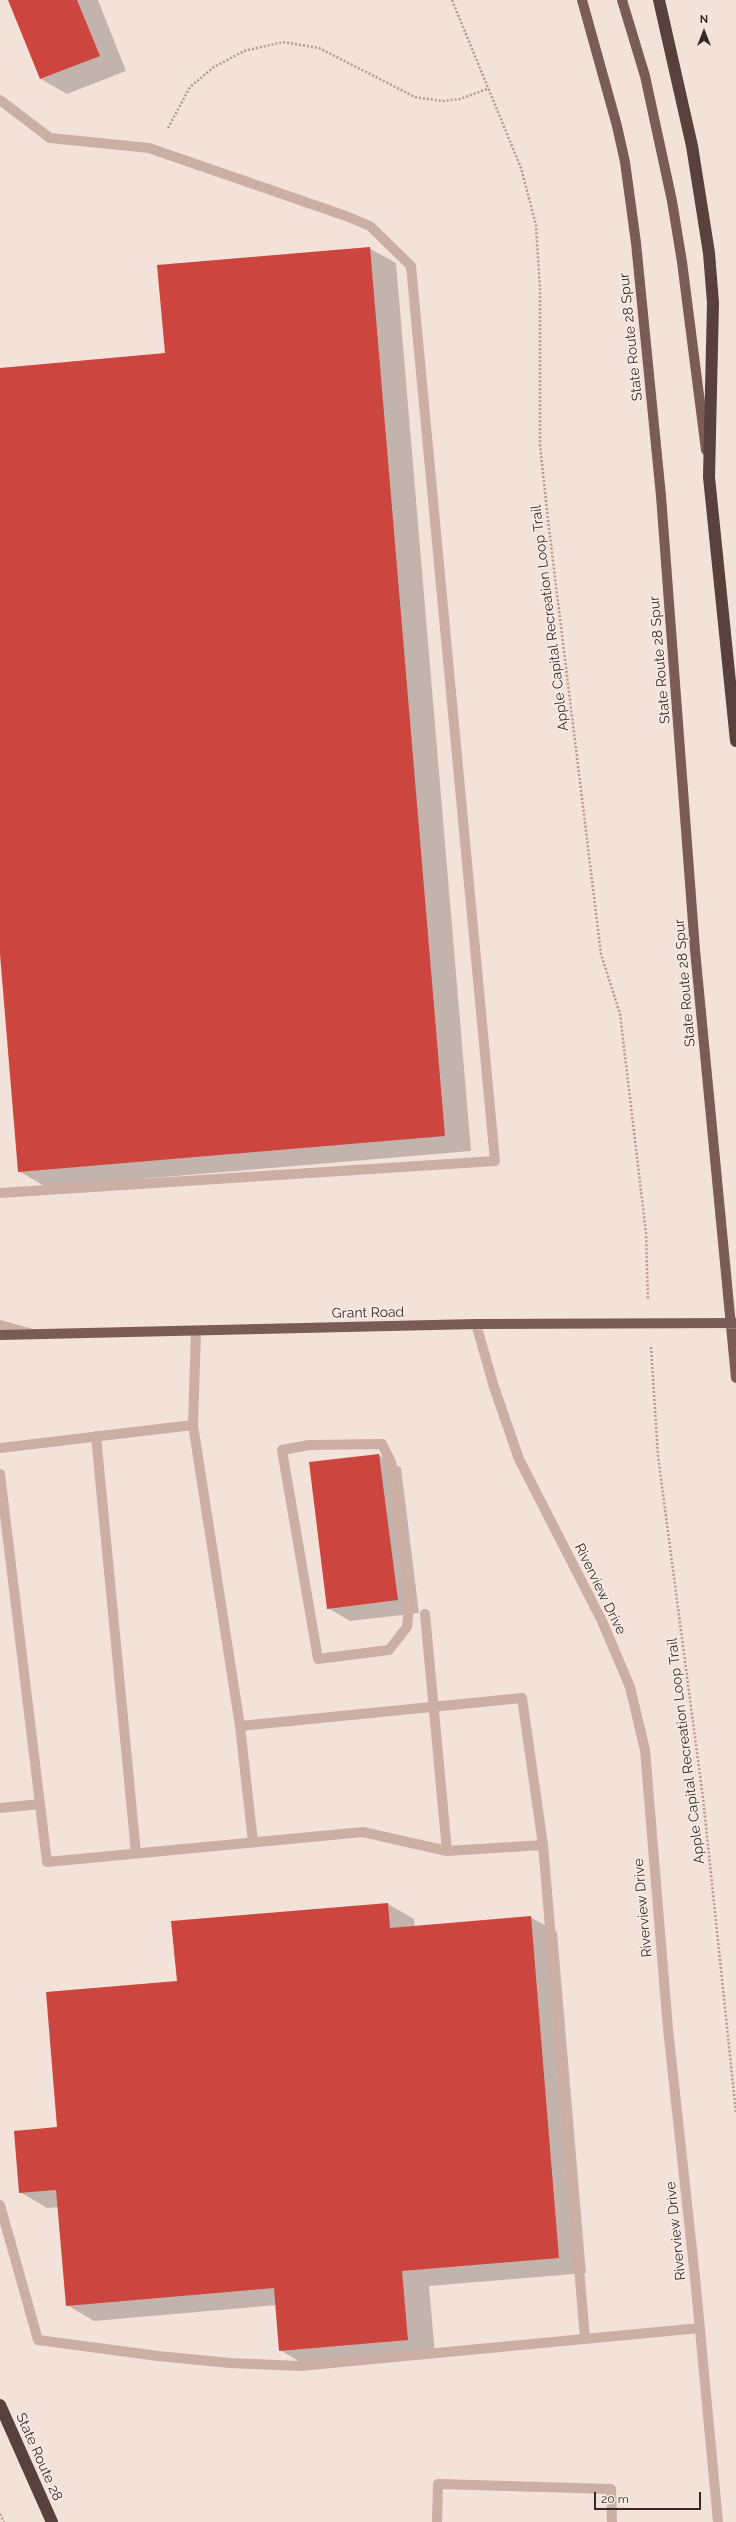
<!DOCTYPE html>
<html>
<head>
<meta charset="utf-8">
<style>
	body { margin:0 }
	#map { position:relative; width:736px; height:2522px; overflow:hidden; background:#f3e2d9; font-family:Raleway,sans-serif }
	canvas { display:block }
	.north { position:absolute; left:684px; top:12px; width:40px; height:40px; -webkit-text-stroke:3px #faede6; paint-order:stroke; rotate:0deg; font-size:11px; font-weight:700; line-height:16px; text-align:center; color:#362827 }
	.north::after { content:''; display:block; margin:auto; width:14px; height:18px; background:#362827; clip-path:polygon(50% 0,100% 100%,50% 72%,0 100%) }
	.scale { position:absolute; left:594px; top:2492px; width:107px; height:18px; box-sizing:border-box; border:2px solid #362827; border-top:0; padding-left:5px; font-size:12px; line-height:14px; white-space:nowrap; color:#362827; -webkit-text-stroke:3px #faede6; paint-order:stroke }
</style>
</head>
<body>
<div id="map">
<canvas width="736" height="2522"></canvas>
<div class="north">N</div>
<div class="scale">20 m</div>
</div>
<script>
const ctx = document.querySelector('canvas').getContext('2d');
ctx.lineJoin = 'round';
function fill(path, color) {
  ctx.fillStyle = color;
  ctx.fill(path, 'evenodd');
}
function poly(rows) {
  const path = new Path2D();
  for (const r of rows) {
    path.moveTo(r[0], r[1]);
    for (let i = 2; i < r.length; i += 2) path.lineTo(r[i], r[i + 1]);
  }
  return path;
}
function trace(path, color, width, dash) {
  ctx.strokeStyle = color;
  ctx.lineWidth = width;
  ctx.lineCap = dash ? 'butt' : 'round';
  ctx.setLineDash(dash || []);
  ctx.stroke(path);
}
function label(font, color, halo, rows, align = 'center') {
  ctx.font = font + ' Raleway,sans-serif';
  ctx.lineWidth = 3;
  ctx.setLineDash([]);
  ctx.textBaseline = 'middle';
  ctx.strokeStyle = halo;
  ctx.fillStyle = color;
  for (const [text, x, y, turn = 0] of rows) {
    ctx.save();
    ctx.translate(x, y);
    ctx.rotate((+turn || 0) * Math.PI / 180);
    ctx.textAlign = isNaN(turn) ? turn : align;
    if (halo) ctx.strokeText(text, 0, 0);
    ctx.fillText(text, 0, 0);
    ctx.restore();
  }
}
fill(poly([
	[9,0,98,0,126,71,67,94,41,79],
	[369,248,396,263,471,1151,46,1187,19,1171,0,943,0,369,166,354],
	[379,1455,401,1468,419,1613,350,1621,328,1608],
	[388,1904,414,1919,415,1927,530,1917,557,1932,586,2273,429,2286,435,2355,307,2366,280,2350,277,2305,94,2321,67,2305,59,2207,47,2208,20,2192,58,2128,178,1982]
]), '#0003');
fill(poly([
	[8,0,77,0,100,56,40,79],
	[370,247,445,1136,18,1172,0,954,0,368,165,353,157,265],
	[379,1454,398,1600,327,1609,309,1462],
	[388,1903,390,1928,531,1916,559,2258,402,2271,408,2340,279,2351,274,2288,66,2306,56,2190,19,2193,14,2131,57,2127,46,1992,177,1981,171,1921]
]), '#cc453e');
trace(poly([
	[452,0,521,168,536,225,540,289,540,445,548,520,601,954,620,1014,646,1233,648,1300],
	[168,128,190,87,214,67,244,51,283,42,319,48,415,97,442,101,460,99,487,89],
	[651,1347,658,1456,703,1798,736,2113],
	[0,2514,4,2522]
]), '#b7988f', 2.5, [2, 2]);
trace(poly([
	[0,100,50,138,149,148,346,216,370,226,411,266,495,1161,0,1193],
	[476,1324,494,1387,519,1459,602,1621,630,1687,645,1750,668,2029,695,2277,718,2522],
	[0,1325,29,1333],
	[193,1425,240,1726,253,1842],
	[96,1436,136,1853],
	[382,1444,391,1462,410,1596,407,1627,389,1650,318,1659,282,1450,309,1445,382,1444],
	[0,1448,193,1425,196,1331],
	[0,1474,47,1862,363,1832,447,1851,543,1845],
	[425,1614,447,1851],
	[240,1726,522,1698,543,1845,585,2338],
	[0,1808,40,1804],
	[0,2205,38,2340,158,2356,230,2363,300,2366,700,2328],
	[437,2522,438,2484,611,2489,612,2522]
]), '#cbafa5', 10);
trace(poly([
	[582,0,617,126,625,162,636,243,661,496,695,950,736,1378],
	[622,0,645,76,672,201,682,262,706,450],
	[0,1335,476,1324,736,1323]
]), '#795c57', 10);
trace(poly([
	[659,0,692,146,709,253,713,303,709,477,736,741],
	[0,2405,52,2522]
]), '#58403d', 12);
label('14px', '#362827', '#faede6', [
	["State Route 28 Spur",631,337,-96],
	["Apple Capital Recreation Loop Trail",550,618,-97],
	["State Route 28 Spur",660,660,-95],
	["State Route 28 Spur",685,983,-95],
	["Grant Road",368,1313,-1],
	["Riverview Drive",600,1589,64],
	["Apple Capital Recreation Loop Trail",686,1751,-97],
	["Riverview Drive",643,1908,-95],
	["Riverview Drive",676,2231,-96],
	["State Route 28",39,2457,66]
]);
</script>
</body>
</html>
